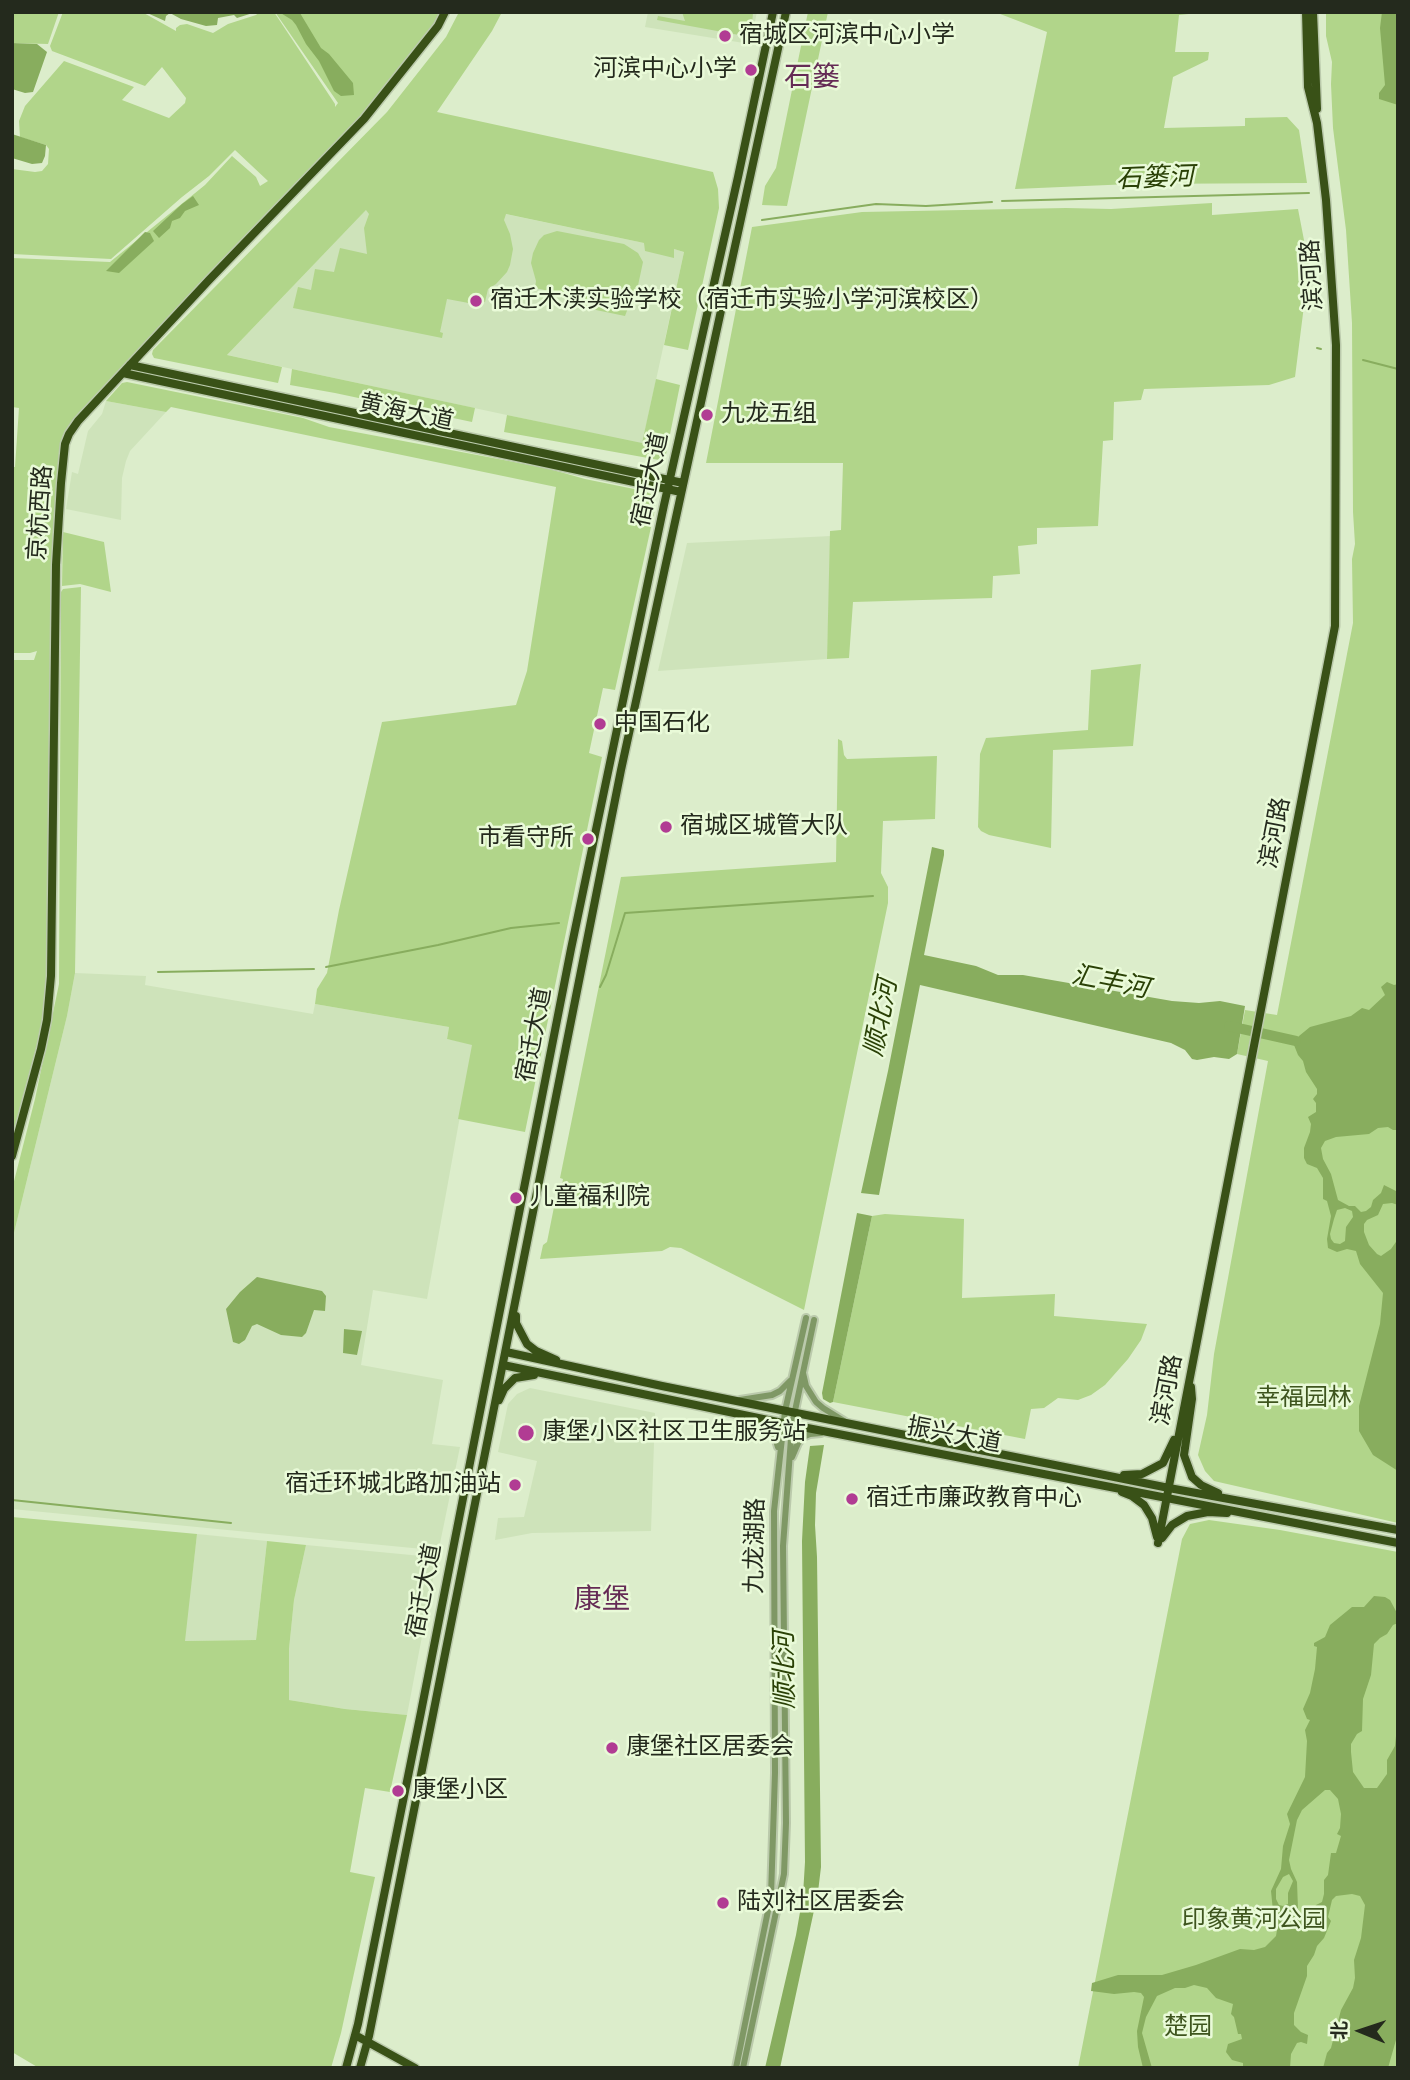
<!DOCTYPE html>
<html>
<head>
<meta charset="utf-8">
<style>
	body { margin:0 }
	#map { position:relative; width:1410px; height:2080px; overflow:hidden; background:#dcedcb; font-family:"DM Sans","Noto Sans SC",sans-serif }
	canvas { display:block }
	.frame { position:absolute; inset:0; border:14px solid #242a1d; pointer-events:none }
	.north { position:absolute; left:1326px; top:1996px; width:70px; height:70px; -webkit-text-stroke:5px #e9fad8; paint-order:stroke; rotate:272deg; font-size:19px; font-weight:700; line-height:28px; text-align:center; color:#242a1d }
	.north::after { content:''; display:block; margin:auto; width:24px; height:32px; background:#242a1d; clip-path:polygon(50% 0,100% 100%,50% 72%,0 100%) }
</style>
</head>
<body>
<div id="map">
<canvas width="1410" height="2080"></canvas>
<div class="frame"></div>
<div class="north">北</div>
</div>
<script>
const ctx = document.querySelector('canvas').getContext('2d');
ctx.lineJoin = 'round';
function fill(path, color) {
  ctx.fillStyle = color;
  ctx.fill(path, 'evenodd');
}
function poly(rows) {
  const path = new Path2D();
  for (const r of rows) {
    path.moveTo(r[0], r[1]);
    for (let i = 2; i < r.length; i += 2) path.lineTo(r[i], r[i + 1]);
  }
  return path;
}
function trace(path, color, width, dash) {
  ctx.strokeStyle = color;
  ctx.lineWidth = width;
  ctx.lineCap = dash ? 'butt' : 'round';
  ctx.setLineDash(dash || []);
  ctx.stroke(path);
}
function label(font, color, halo, rows, align = 'center') {
  ctx.font = font + ' "DM Sans","Noto Sans SC",sans-serif';
  ctx.lineWidth = 5;
  ctx.setLineDash([]);
  ctx.textBaseline = 'middle';
  ctx.strokeStyle = halo;
  ctx.fillStyle = color;
  for (const [text, x, y, turn = 0] of rows) {
    ctx.save();
    ctx.translate(x, y);
    ctx.rotate((+turn || 0) * Math.PI / 180);
    ctx.textAlign = isNaN(turn) ? turn : align;
    if (halo) ctx.strokeText(text, 0, 0);
    ctx.fillText(text, 0, 0);
    ctx.restore();
  }
}
fill(poly([
	[648,12,757,12,750,44,645,27],
	[386,189,644,243,674,257,674,249,684,252,642,444,227,355],
	[106,401,166,412,130,451,126,461,122,478,121,520,66,509,72,472,78,474,88,431,102,414],
	[831,536,827,659,658,671,687,543],
	[75,973,146,976,145,985,313,1014,315,1004,449,1027,447,1039,473,1044,427,1299,373,1290,361,1365,443,1380,432,1444,460,1447,439,1548,433,1550,12,1509,12,1241,67,1016],
	[530,1388,655,1413,651,1531,532,1533,495,1540,498,1518,524,1517,537,1461,498,1452,508,1404,517,1394],
	[197,1534,267,1541,256,1640,184,1641],
	[306,1545,432,1557,435,1559,436,1563,407,1715,345,1709,289,1700,289,1649,294,1600]
]), '#cee3ba');
fill(poly([
	[12,12,59,12,48,44,12,43],
	[63,12,142,12,176,31,176,28,180,25,187,24,213,33,228,24,256,15,259,12,274,12,335,104,335,107,338,103,275,12,443,12,434,27,355,124,198,286,75,417,66,432,61,451,47,1001,43,1028,12,1146,12,660,34,660,37,651,30,653,12,653,12,467,15,467,19,408,12,407,12,258,110,262,205,185,232,156,256,177,260,186,268,181,235,150,209,176,182,197,111,259,12,254,12,169,35,172,42,171,48,164,49,149,46,145,20,137,19,121,25,106,64,61,134,87,122,100,169,118,185,103,186,98,162,67,145,86,52,51,50,46],
	[459,12,502,12,492,31,437,112,713,172,718,189,719,208,688,350,664,345,684,252,674,249,674,258,645,251,644,243,506,214,504,220,510,234,513,249,510,265,507,272,496,284,488,289,485,302,475,300,474,304,447,299,440,332,443,333,442,338,293,308,298,287,311,290,315,269,334,272,340,248,367,254,364,228,369,214,366,210,227,355,282,367,278,383,154,358,152,354,153,350,387,112,446,37],
	[682,12,753,12,752,26,748,31,751,33,750,37,657,20,658,16,685,21],
	[808,12,828,12,787,206,762,205,765,186,776,168],
	[995,12,1208,12,1179,15,1175,52,1209,52,1208,60,1173,77,1164,128,1245,126,1245,118,1287,117,1299,130,1307,183,1131,184,1015,189,1047,32],
	[1326,12,1398,12,1398,1523,1214,1481,1205,1471,1198,1455,1207,1415,1214,1354,1268,1061,1237,1054,1245,1010,1277,1015,1353,623,1352,559,1355,544,1353,512,1352,323,1346,230,1333,128,1331,84,1332,62,1326,36],
	[1212,203,1212,215,1298,209,1309,266,1295,377,1269,385,1144,389,1141,400,1114,402,1113,440,1103,441,1098,526,1037,528,1037,544,1018,546,1020,574,993,576,992,598,853,602,849,658,827,659,830,531,841,530,843,463,706,463,752,227,862,212,1066,208,1111,209],
	[557,231,624,244,638,253,643,262,633,309,628,308,625,316,567,304,568,295,535,288,536,281,531,263,533,253,539,240,544,235],
	[292,369,475,408,472,422,335,393,290,385],
	[656,379,680,385,666,454,664,458,659,460,504,432,507,415,642,443],
	[127,382,303,418,329,427,546,468,585,479,644,491,651,494,654,498,655,509,615,690,603,688,589,753,602,757,525,1132,458,1119,472,1045,447,1039,449,1027,315,1004,317,989,327,973,339,910,382,722,516,705,527,671,556,487,171,407,166,412,106,401,122,383],
	[63,532,104,542,111,592,80,584,62,586],
	[81,587,75,973,67,1016,12,1241,12,1189,35,1099,59,984,61,592,63,589],
	[1141,664,1133,746,1053,750,1051,848,989,835,981,831,978,827,980,754,986,738,1088,730,1091,670],
	[838,739,842,741,844,755,847,759,937,756,935,819,883,821,881,873,888,887,888,903,804,1310,681,1248,670,1247,662,1251,540,1259,543,1245,547,1242,557,1192,561,1192,563,1179,560,1178,621,877,836,862],
	[885,1214,964,1219,962,1298,1055,1294,1054,1316,1147,1324,1141,1340,1128,1359,1105,1385,1091,1395,1078,1400,1058,1398,1044,1408,1031,1409,1025,1439,833,1402,872,1216],
	[12,1517,197,1534,185,1641,256,1640,267,1541,306,1545,294,1600,289,1649,289,1700,345,1709,407,1715,390,1792,365,1788,350,1872,375,1877,341,2033,331,2068,39,2068,12,2052],
	[1209,1520,1280,1530,1398,1552,1398,2068,1078,2068,1182,1539,1190,1524]
]), '#b1d58a');
fill(poly([
	[145,12,256,12,237,18,234,15,218,18,217,25,206,26,181,19,170,13,166,16,165,21],
	[279,12,300,13,321,48,329,54,353,83,354,95,341,96,334,91,319,61,306,44,296,25,292,20],
	[1382,12,1398,13,1398,105,1379,99,1379,93,1385,85,1380,28],
	[12,43,37,44,47,52,33,92,25,93,12,89],
	[12,134,46,145,45,156,42,163,32,164,12,158],
	[193,196,199,205,185,211,180,218,172,221,170,228,159,238,153,231,182,204],
	[145,232,150,233,154,241,119,273,106,271],
	[932,847,944,850,944,855,924,955,976,966,998,975,1023,975,1172,1001,1199,1003,1220,1001,1245,1006,1237,1054,1229,1059,1214,1057,1197,1060,1192,1059,1185,1050,1171,1043,920,985,879,1195,861,1193,888,1071],
	[1387,982,1394,985,1398,984,1398,1130,1393,1130,1388,1127,1378,1128,1369,1134,1336,1137,1325,1141,1321,1148,1323,1159,1331,1174,1338,1200,1349,1206,1355,1206,1361,1212,1366,1211,1371,1207,1373,1200,1381,1193,1384,1185,1398,1192,1398,1205,1392,1203,1383,1204,1378,1215,1367,1220,1364,1224,1364,1232,1369,1245,1377,1254,1381,1256,1391,1249,1398,1239,1398,1471,1373,1455,1359,1431,1359,1406,1380,1324,1383,1293,1360,1264,1356,1251,1347,1249,1337,1252,1328,1248,1327,1239,1331,1216,1327,1201,1323,1199,1323,1178,1317,1168,1307,1164,1304,1158,1304,1148,1310,1132,1311,1124,1308,1117,1316,1112,1316,1103,1313,1099,1317,1094,1317,1089,1306,1072,1303,1061,1298,1055,1294,1045,1299,1036,1310,1027,1351,1016,1362,1008,1369,1010,1385,995,1381,987],
	[1345,1208,1352,1211,1353,1217,1346,1227,1345,1241,1340,1244,1334,1243,1331,1239,1330,1234,1334,1219,1337,1210],
	[857,1213,872,1216,833,1402,830,1403,823,1399,822,1393],
	[257,1277,322,1291,326,1296,325,1311,314,1310,306,1333,302,1337,281,1335,257,1324,252,1326,245,1340,239,1344,233,1342,226,1309,240,1292],
	[344,1329,362,1331,357,1355,343,1353],
	[824,1445,816,1493,815,1525,817,1557,821,1867,818,1892,780,2068,765,2068,796,1935,803,1895,805,1862,802,1541,805,1482,810,1446],
	[1374,1596,1385,1597,1390,1600,1398,1615,1398,1623,1393,1625,1387,1634,1380,1638,1374,1644,1371,1675,1363,1699,1362,1731,1357,1734,1351,1744,1351,1752,1353,1772,1364,1788,1377,1788,1387,1774,1387,1760,1395,1746,1398,1716,1398,2033,1388,2068,1323,2068,1327,2053,1331,2048,1341,2010,1353,1988,1355,1978,1354,1960,1361,1938,1365,1905,1360,1896,1352,1894,1336,1896,1332,1900,1328,1917,1331,1921,1324,1938,1317,1946,1314,1955,1307,1966,1307,1976,1294,2013,1294,2025,1301,2032,1308,2035,1307,2044,1301,2042,1297,2043,1291,2054,1290,2068,1243,2068,1243,2063,1232,2060,1226,2052,1228,2044,1242,2039,1241,2034,1238,2034,1234,2017,1231,2014,1233,2004,1216,1998,1207,1988,1194,1985,1185,1988,1175,1988,1157,1996,1146,2017,1142,2033,1152,2068,1143,2068,1138,2047,1137,2031,1144,1997,1141,1993,1134,1992,1114,1994,1091,1991,1092,1983,1118,1975,1162,1975,1196,1965,1240,1949,1254,1950,1265,1947,1276,1936,1277,1930,1271,1920,1273,1911,1271,1891,1281,1869,1283,1846,1290,1824,1287,1814,1305,1777,1307,1741,1305,1730,1310,1720,1307,1719,1303,1709,1310,1693,1315,1669,1317,1647,1314,1646,1314,1643,1325,1637,1330,1625,1352,1607,1364,1607],
	[1325,1790,1330,1790,1338,1799,1341,1814,1340,1828,1337,1834,1341,1836,1336,1853,1331,1853,1328,1875,1324,1880,1324,1894,1322,1902,1316,1905,1314,1910,1304,1915,1300,1913,1298,1909,1297,1882,1291,1869,1289,1860,1297,1820,1302,1810],
	[1289,1874,1293,1881,1288,1893,1288,1904,1283,1906,1279,1905,1276,1899,1276,1889,1283,1877]
]), '#88ad5e');
trace(poly([
	[1002,201,1309,193],
	[762,220,876,204,926,206,992,202],
	[1317,348,1321,349],
	[1363,360,1398,369],
	[326,967,438,945,511,928,559,923],
	[158,972,314,969],
	[600,987,606,975,625,913,873,896],
	[12,1500,231,1523]
]), '#88ad5e', 2);
trace(poly([
	[1229,1026,1296,1041]
]), '#88ad5e', 10);
const minor = poly([
	[803,1373,806,1386,816,1402,823,1408,844,1421],
	[740,1400,772,1395,780,1391,790,1381],
	[751,1419,769,1428,774,1434,778,1447],
	[792,1457,798,1443,803,1437,810,1434,821,1433],
	[736,2068,771,1896,775,1773,774,1511,785,1411,806,1318],
	[743,2068,784,1874,786,1823,783,1546,792,1425,814,1320]
]);
const major = poly([
	[1313,12,1317,109],
	[130,365,683,483],
	[123,373,681,492],
	[12,1156,41,1049,47,1020,51,976,56,565,61,483,65,444,69,434,78,421,209,280,364,119,438,26,445,12],
	[516,1316,516,1323,527,1344,536,1351,556,1360],
	[506,1352,662,1386,1169,1488,1398,1530],
	[503,1365,792,1425,1398,1543],
	[1191,1387,1192,1399,1184,1455,1192,1477,1201,1485,1218,1493],
	[499,1400,504,1389,515,1378,534,1375],
	[1124,1475,1142,1474,1163,1463,1174,1440],
	[1122,1492,1132,1496,1144,1505,1152,1518,1157,1537],
	[1162,1538,1172,1525,1187,1516,1208,1512,1227,1513],
	[1158,1543,1335,626,1336,345,1326,200,1317,123,1308,87,1306,12],
	[355,2035,415,2068],
	[346,2068,358,2024,421,1712,571,949,664,505,738,177,773,12],
	[360,2068,369,2036,621,770,786,12]
]);
trace(minor, '#bbcaac', 10);
trace(major, '#bbcaac', 11);
trace(minor, '#7f9865', 6);
trace(major, '#395117', 8);
for (const [x, y, r, color] of [
	[725,36,7,"#b13c93"],
	[751,70,7,"#b13c93"],
	[476,301,7,"#b13c93"],
	[707,415,7,"#b13c93"],
	[600,724,7,"#b13c93"],
	[666,827,7,"#b13c93"],
	[588,839,7,"#b13c93"],
	[516,1198,7,"#b13c93"],
	[526,1433,9,"#b13c93"],
	[515,1485,7,"#b13c93"],
	[852,1499,7,"#b13c93"],
	[612,1748,7,"#b13c93"],
	[398,1791,7,"#b13c93"],
	[723,1903,7,"#b13c93"]
]) {
  const dot = new Path2D();
  dot.arc(x, y, r, 0, 2 * Math.PI);
  ctx.fillStyle = color;
  ctx.fill(dot);
  trace(dot, '#e9fad8', 2.5);
}
label('24px', '#242a1d', '#e9fad8', [
	["宿城区河滨中心小学",739,36],
	["河滨中心小学",737,70,"right"],
	["宿迁木渎实验学校（宿迁市实验小学河滨校区）",490,301],
	["九龙五组",721,415],
	["中国石化",614,724],
	["宿城区城管大队",680,827],
	["市看守所",574,839,"right"],
	["儿童福利院",530,1198],
	["康堡小区社区卫生服务站",542,1433],
	["宿迁环城北路加油站",501,1485,"right"],
	["宿迁市廉政教育中心",866,1499],
	["康堡社区居委会",626,1748],
	["康堡小区",412,1791],
	["陆刘社区居委会",737,1903]
], 'left');
label('24px', '#242a1d', '#e9fad8', [
	["滨河路",1313,275,-93],
	["黄海大道",406,413,12],
	["宿迁大道",651,480,-78],
	["京杭西路",41,513,-86],
	["滨河路",1276,833,-79],
	["宿迁大道",535,1035,-79],
	["滨河路",1168,1390,-79],
	["振兴大道",954,1436,11],
	["九龙湖路",756,1546,-89],
	["宿迁大道",425,1591,-79]
]);
label('24px', '#3e551e', '#e9fad8', [
	["幸福园林",1304,1399],
	["印象黄河公园",1254,1921],
	["楚园",1188,2028]
]);
label('italic 26px', '#2a4106', '#e9fad8', [
	["石篓河",1155,179,-2],
	["汇丰河",1110,983,11],
	["顺北河",882,1018,-79],
	["顺北河",786,1670,-91]
]);
label('28px', '#652b55', '#e9fad8', [
	["石篓",812,79],
	["康堡",602,1601]
]);
</script>
</body>
</html>
